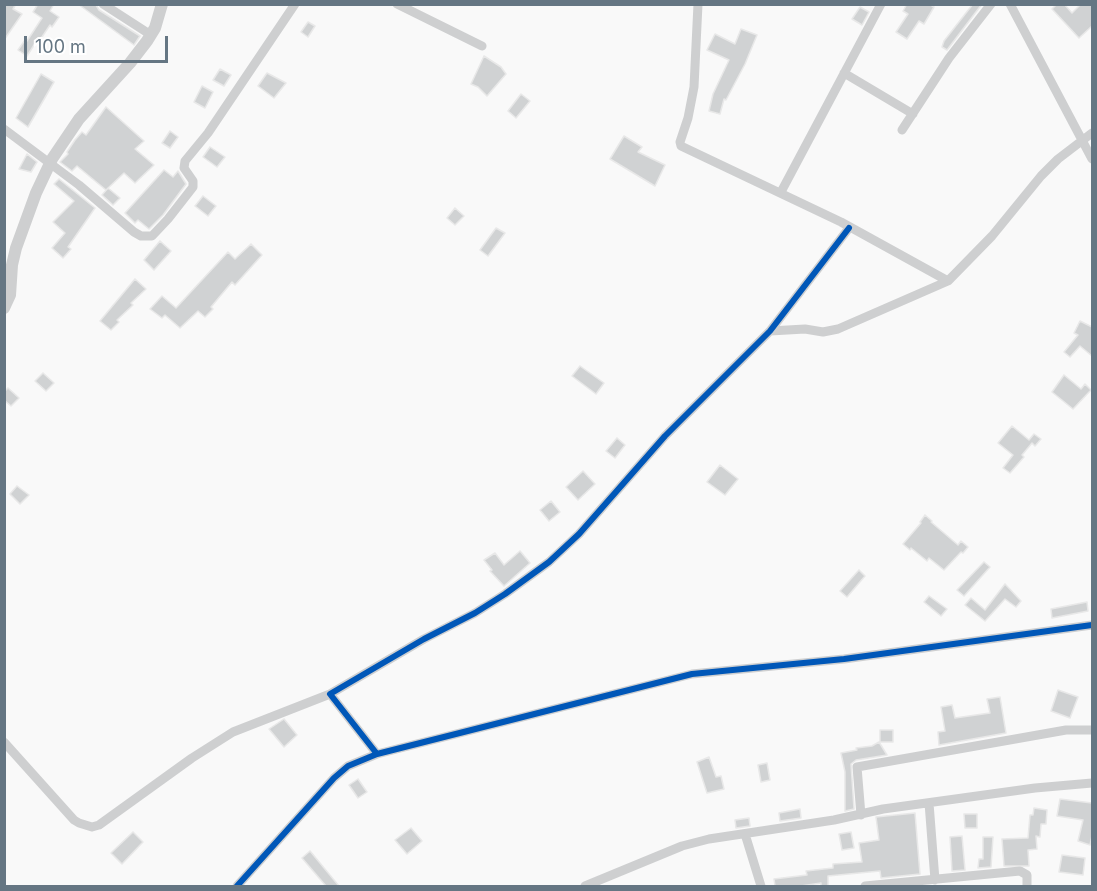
<!DOCTYPE html>
<html>
<head>
<meta charset="utf-8">
<style>
	body { margin:0 }
	#map { position:relative; width:1097px; height:891px; overflow:hidden; background:#f9f9f9; font-family:Inter,sans-serif }
	canvas { display:block }
	.frame { position:absolute; inset:0; border:6px solid #657683; pointer-events:none }
	.scale { position:absolute; left:24px; top:36px; width:144px; height:27px; box-sizing:border-box; border:3px solid #657683; border-top:0; padding-left:8px; font-size:18px; line-height:21px; white-space:nowrap; color:#657683; -webkit-text-stroke:4px #fff; paint-order:stroke }
</style>
</head>
<body>
<div id="map">
<canvas width="1097" height="891"></canvas>
<div class="frame"></div>
<div class="scale">100 m</div>
</div>
<script>
const ctx = document.querySelector('canvas').getContext('2d');
ctx.lineJoin = 'round';
function fill(path, color) {
  ctx.fillStyle = color;
  ctx.fill(path, 'evenodd');
}
function poly(rows) {
  const path = new Path2D();
  for (const r of rows) {
    path.moveTo(r[0], r[1]);
    for (let i = 2; i < r.length; i += 2) path.lineTo(r[i], r[i + 1]);
  }
  return path;
}
function trace(path, color, width, dash) {
  ctx.strokeStyle = color;
  ctx.lineWidth = width;
  ctx.lineCap = dash ? 'butt' : 'round';
  ctx.setLineDash(dash || []);
  ctx.stroke(path);
}
const building = poly([
	[4,4,16,4,13,9,22,14,4,40,4,4],
	[38,4,54,4,50,11,59,17,52,27,50,25,38,43,36,42,27,56,18,50,25,40,27,41,42,18,33,12,38,4],
	[78,4,96,5,99,10,140,36,134,45,78,4],
	[907,4,929,4,934,7,924,24,919,21,907,39,896,32,908,14,903,11,907,4],
	[973,4,982,4,947,50,942,47,944,41,973,4],
	[1057,4,1064,4,1072,13,1081,4,1092,4,1092,26,1079,38,1052,9,1057,4],
	[860,7,869,12,862,25,852,19,860,7],
	[308,22,315,26,308,37,301,32,308,22],
	[741,29,757,35,745,64,726,100,724,99,720,114,709,111,713,94,729,60,707,50,715,34,735,44,741,29],
	[484,56,501,67,506,74,487,96,478,87,471,84,484,56],
	[220,69,231,75,224,86,213,80,220,69],
	[267,73,286,83,274,98,258,86,267,73],
	[41,74,54,82,28,127,16,118,41,74],
	[202,86,213,92,205,108,194,102,202,86],
	[521,94,530,101,516,118,508,111,521,94],
	[106,107,144,141,135,149,154,165,135,183,124,173,106,190,77,166,72,171,60,162,68,154,67,152,75,140,82,132,86,135,106,107],
	[170,131,178,137,170,148,162,143,170,131],
	[624,136,642,147,638,152,665,165,655,186,610,159,624,136],
	[210,147,225,157,217,167,203,157,210,147],
	[27,154,37,162,31,172,19,169,27,154],
	[164,170,173,177,178,171,186,184,163,215,149,229,138,220,135,223,125,213,164,170],
	[59,179,95,208,68,247,71,249,63,258,52,248,65,233,53,222,74,201,54,184,59,179],
	[108,188,120,198,113,205,102,195,108,188],
	[203,196,216,206,208,216,195,206,203,196],
	[455,208,464,216,455,225,447,218,455,208],
	[496,228,505,233,488,256,480,250,496,228],
	[160,241,171,251,154,270,144,260,160,241],
	[251,244,262,255,235,285,232,282,211,307,213,309,205,317,198,311,180,328,165,315,162,318,150,309,162,296,176,308,228,252,235,259,251,244],
	[135,279,146,289,131,303,133,305,117,320,119,322,111,330,100,321,135,279],
	[1080,321,1092,327,1092,356,1080,346,1070,357,1064,352,1078,335,1074,333,1080,321],
	[580,366,604,383,596,394,572,376,580,366],
	[43,373,54,383,46,391,35,381,43,373],
	[1064,375,1081,389,1085,384,1091,390,1073,409,1052,392,1064,375],
	[8,388,19,398,11,406,4,400,4,392,8,388],
	[1012,426,1029,440,1034,434,1041,439,1035,446,1032,443,1022,455,1024,457,1010,473,1003,468,1013,455,998,443,1012,426],
	[617,438,625,445,615,458,606,451,617,438],
	[720,465,738,479,725,495,707,482,720,465],
	[583,471,595,484,578,500,566,487,583,471],
	[17,486,29,495,20,504,10,494,17,486],
	[551,501,560,512,549,521,540,510,551,501],
	[925,515,932,521,931,522,958,545,961,541,968,547,963,553,961,552,944,570,929,558,927,561,911,548,910,550,903,544,921,523,920,522,925,515],
	[520,551,530,563,504,586,490,571,492,570,484,560,495,553,504,565,520,551],
	[984,562,990,567,964,596,957,590,984,562],
	[859,570,865,576,847,597,840,591,859,570],
	[1005,584,1021,601,1016,607,1005,599,985,621,965,605,971,598,985,610,1005,584],
	[929,596,947,609,941,616,924,602,929,596],
	[1087,602,1088,611,1052,618,1051,609,1087,602],
	[1058,690,1078,697,1070,718,1051,711,1058,690],
	[1000,697,1006,733,939,745,938,732,945,731,941,707,952,705,955,718,990,713,987,699,1000,697],
	[284,719,297,735,284,747,269,729,284,719],
	[880,730,893,730,893,742,880,742,880,730],
	[879,742,887,755,856,760,851,764,854,809,845,811,845,772,841,753,857,750,856,748,872,746,879,742],
	[709,757,716,777,721,776,724,789,707,793,697,762,709,757],
	[767,763,770,780,761,782,758,765,767,763],
	[358,779,367,792,358,798,349,785,358,779],
	[1060,799,1092,803,1092,836,1090,845,1078,841,1083,820,1057,816,1060,799],
	[1034,808,1047,810,1046,824,1041,824,1040,837,1036,836,1037,849,1028,850,1029,866,1004,866,1002,839,1028,838,1030,815,1033,815,1034,808],
	[800,809,801,818,780,821,779,813,800,809],
	[915,813,920,874,881,878,880,871,828,876,828,886,821,886,821,883,801,886,775,886,774,879,807,875,806,871,833,868,833,864,862,862,859,843,879,840,876,817,915,813],
	[964,814,977,814,977,828,965,828,964,814],
	[749,818,750,826,736,828,735,820,749,818],
	[411,828,422,841,407,854,395,840,411,828],
	[133,832,143,842,122,864,111,853,133,832],
	[851,832,854,848,842,850,839,834,851,832],
	[962,836,965,870,952,871,950,837,962,836],
	[983,837,993,837,991,867,978,868,979,859,983,859,983,837],
	[310,851,339,886,326,886,302,858,310,851],
	[1062,855,1085,858,1083,875,1059,872,1062,855]
]);
fill(building, '#d0d2d3');
trace(building, '#e8e8e8', 1.5);
trace(poly([
	[103,4,151,35],
	[397,4,482,46],
	[698,4,694,87,688,118,680,142,681,146,841,222,948,281],
	[1010,4,1092,159],
	[844,73,913,114],
	[4,129,79,185,134,232,141,236,152,236,168,219,193,187,193,181,184,168,185,161,208,133,295,4],
	[902,130,949,58,991,4],
	[781,192,881,4],
	[770,331,805,329,823,332,838,329,948,281,992,236,1041,176,1058,159,1092,133],
	[4,742,74,820,79,823,92,827,99,825,192,758,233,732,330,694],
	[377,754,330,694,424,639,475,613,505,594,549,562,579,534,665,436,770,331,849,228],
	[929,803,935,880],
	[861,815,857,767,1066,730,1092,730],
	[745,834,761,886],
	[237,886,334,778,348,766,377,754,692,674,844,659,1092,625],
	[585,886,682,846,709,839,834,820,883,809,1035,788,1092,783],
	[865,886,1020,871,1027,875,1027,886]
]), '#cecfd0', 9);
trace(poly([
	[4,308,10,295,12,265,16,248,36,193,52,159,79,119,130,63,147,41,155,28,162,4]
]), '#cecfd0', 12);
trace(poly([
	[377,754,330,694,424,639,475,613,505,594,549,562,579,534,665,436,770,331,849,228],
	[237,886,334,778,348,766,377,754,692,674,844,659,1092,625]
]), '#0057b8', 6);
</script>
</body>
</html>
